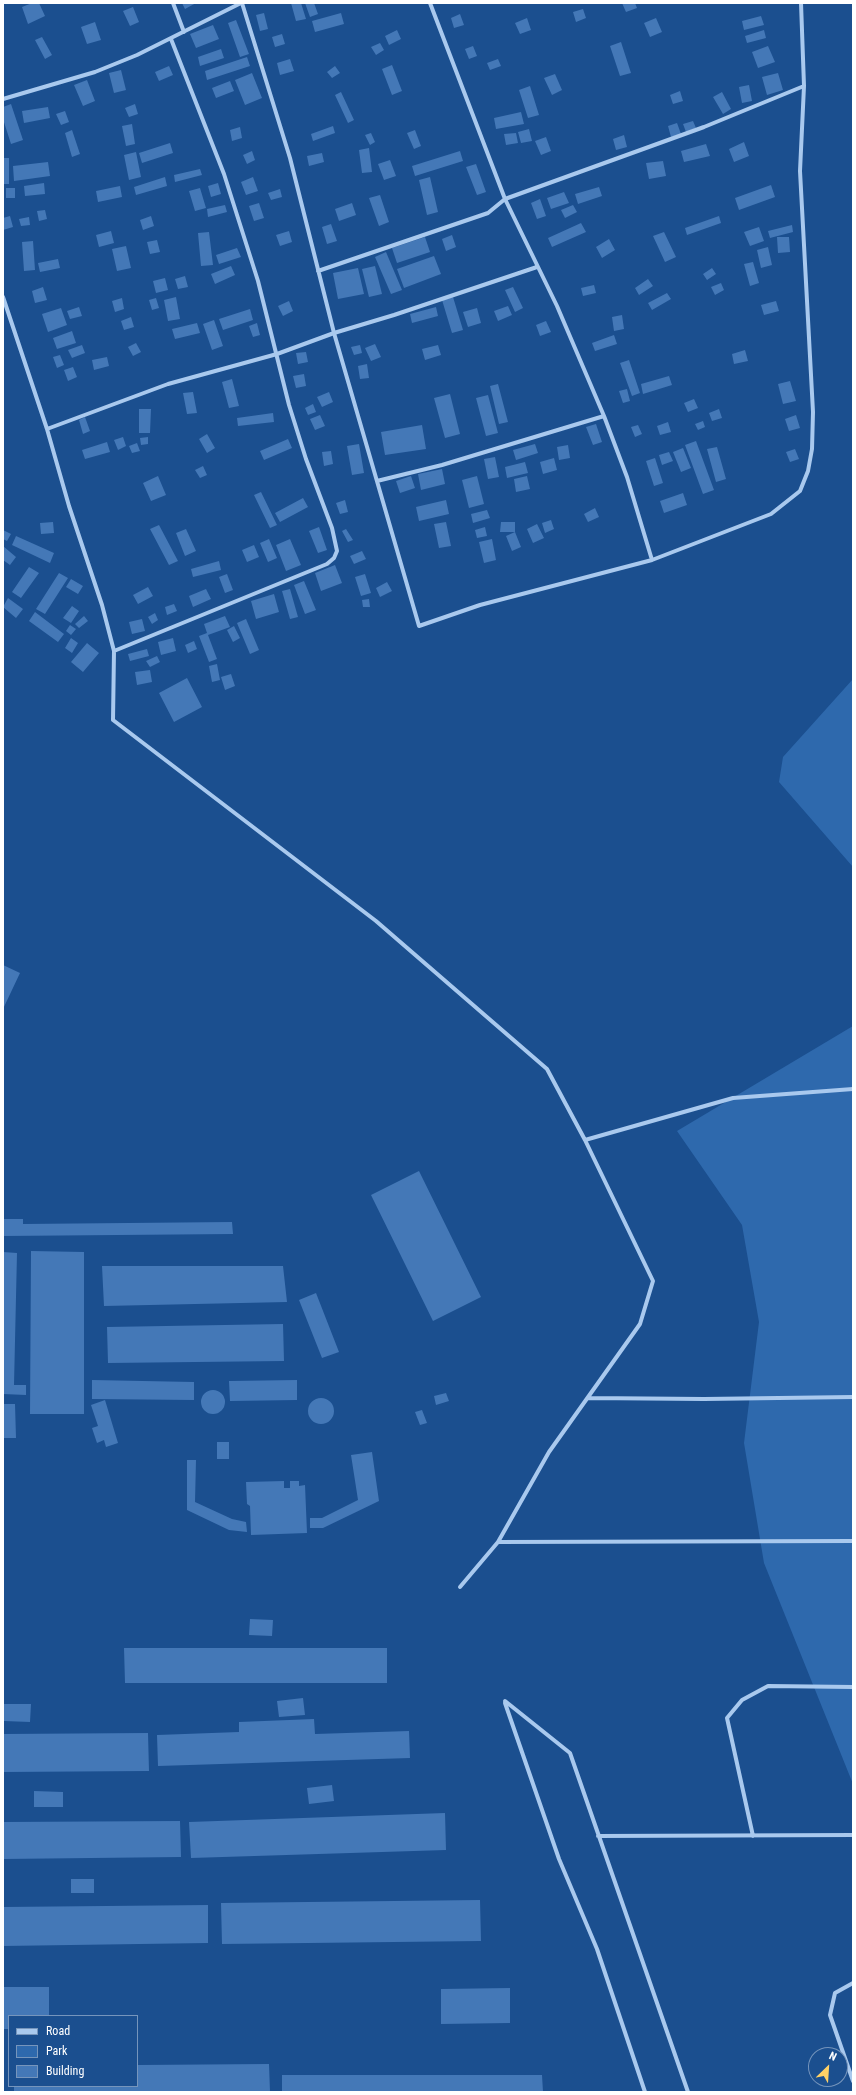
<!DOCTYPE html>
<html>
<head>
<meta charset="utf-8">
<style>
	body { margin:0 }
	#map { position:relative; width:856px; height:2095px; overflow:hidden; background:#1b4f8f; font-family:"Roboto Condensed",sans-serif }
	canvas { display:block }
	.frame { position:absolute; inset:0; border:4px solid #fff; pointer-events:none }
	.legend { position:absolute; left:8px; top:2015px; width:130px; height:72px; box-sizing:border-box; background:#1b4f8f; border:1px solid #7695bc; margin:0; padding:5px 7px; list-style:none; font-size:12px; color:#fff }
	.legend li { display:flex; align-items:center; gap:8px; height:20px }
	.legend b { width:20px; border:1px solid #7695bc }
	.north { position:absolute; left:808px; top:2047px; width:40px; height:40px; box-sizing:border-box; background:#1b4f8f; border:1px solid #7695bc; border-radius:50%; rotate:25deg; font-size:11px; font-weight:700; line-height:16px; text-align:center; color:#fff }
	.north::after { content:''; display:block; margin:auto; width:14px; height:18px; background:#ffd166; clip-path:polygon(50% 0,100% 100%,50% 72%,0 100%) }
</style>
</head>
<body>
<div id="map">
<canvas width="856" height="2095"></canvas>
<div class="frame"></div>
<ul class="legend">
<li><b style="height:5px;background:#a9c9ee"></b>Road</li>
<li><b style="height:11px;background:#2e69ad"></b>Park</li>
<li><b style="height:11px;background:#4478b7"></b>Building</li>
</ul>
<div class="north">N</div>
</div>
<script>
const ctx = document.querySelector('canvas').getContext('2d');
ctx.lineJoin = 'round';
function fill(path, color) {
  ctx.fillStyle = color;
  ctx.fill(path, 'evenodd');
}
function poly(rows) {
  const path = new Path2D();
  for (const r of rows) {
    if (r.length === 3) {
      path.moveTo(r[0] + r[2], r[1]);
      path.arc(r[0], r[1], r[2], 0, 2 * Math.PI);
      continue;
    }
    path.moveTo(r[0], r[1]);
    for (let i = 2; i < r.length; i += 2) path.lineTo(r[i], r[i + 1]);
  }
  return path;
}
function trace(path, color, width, dash) {
  ctx.strokeStyle = color;
  ctx.lineWidth = width;
  ctx.lineCap = dash ? 'butt' : 'round';
  ctx.setLineDash(dash || []);
  ctx.stroke(path);
}
fill(poly([
	[853,679,853,867,779,782,783,757],
	[853,1026,853,1784,764,1563,744,1443,759,1322,742,1225,677,1131]
]), '#2e69ad');
fill(poly([
	[32,3,39,3,45,16,28,24,22,7],
	[182,3,196,3,185,9],
	[291,3,301,3,306,19,296,21],
	[305,3,314,3,318,14,310,17],
	[622,3,635,3,637,8,626,12],
	[133,7,139,22,130,26,123,11],
	[583,9,586,18,576,22,573,12],
	[264,13,268,29,260,31,256,15],
	[341,13,344,24,315,32,312,21],
	[460,14,464,25,454,28,451,18],
	[761,16,764,25,744,30,742,21],
	[527,18,531,30,520,34,515,23],
	[656,18,662,32,650,37,644,23],
	[236,20,249,54,240,57,228,23],
	[95,22,101,40,87,44,81,27],
	[213,25,219,39,196,48,190,34],
	[397,30,401,39,389,45,385,36],
	[764,30,766,38,747,43,745,36],
	[282,34,285,44,275,47,272,37],
	[42,37,52,55,45,59,35,40],
	[621,42,631,73,620,76,610,46],
	[380,43,384,50,376,55,371,47],
	[473,46,477,56,469,59,465,49],
	[768,46,775,62,758,68,752,52],
	[221,49,224,58,200,66,198,57],
	[247,57,250,66,207,80,205,71],
	[290,59,294,71,280,75,277,63],
	[498,59,501,66,490,70,487,63],
	[392,65,402,91,392,95,382,69],
	[169,66,173,75,159,81,155,72],
	[335,66,340,73,332,78,327,72],
	[121,70,126,90,114,93,109,73],
	[252,73,262,98,245,105,235,80],
	[778,73,783,90,767,95,762,77],
	[555,74,562,90,552,95,544,78],
	[87,80,95,101,83,106,74,85],
	[230,81,234,91,216,98,212,88],
	[749,85,752,101,742,103,739,87],
	[530,86,539,115,528,118,519,90],
	[680,91,683,101,673,104,670,95],
	[341,92,354,120,348,123,335,95],
	[722,92,731,109,723,114,713,97],
	[11,104,23,140,11,144,3,119,3,107],
	[135,104,138,114,129,117,125,108],
	[48,107,50,118,24,123,22,111],
	[65,111,69,122,61,125,56,114],
	[521,112,524,124,496,129,494,118],
	[693,121,696,128,686,132,683,124],
	[677,123,681,134,671,137,668,126],
	[132,124,135,144,126,146,122,126],
	[333,126,335,133,313,141,311,134],
	[240,127,242,138,232,141,230,130],
	[529,129,532,141,521,143,518,132],
	[72,130,80,154,72,157,65,133],
	[415,130,421,146,414,149,407,133],
	[371,133,375,142,370,145,365,135],
	[516,133,518,143,506,145,504,134],
	[624,135,627,147,616,150,613,139],
	[546,137,551,151,541,155,535,141],
	[744,142,749,156,734,162,729,149],
	[170,143,173,153,142,163,139,153],
	[706,144,710,156,684,162,681,151],
	[369,148,372,172,362,173,359,150],
	[252,151,255,160,247,164,243,155],
	[460,151,463,161,415,176,412,166],
	[136,152,141,177,129,180,124,155],
	[322,153,324,162,309,166,307,156],
	[3,158,9,158,9,184,3,184],
	[390,160,396,176,384,180,378,164],
	[663,161,666,176,649,179,646,163],
	[48,162,50,176,14,181,13,166],
	[476,164,486,192,477,195,466,167],
	[200,169,202,175,175,182,174,175],
	[165,177,167,186,136,195,134,187],
	[253,177,258,191,246,195,241,182],
	[430,177,438,212,427,215,419,180],
	[44,183,45,194,25,196,24,186],
	[218,183,221,194,211,197,208,186],
	[771,185,775,197,739,210,735,198],
	[120,186,122,197,98,202,96,191],
	[599,187,602,196,578,204,575,194],
	[6,188,15,188,15,198,6,198],
	[200,188,206,208,195,211,189,191],
	[280,189,282,197,271,200,268,193],
	[564,192,569,203,551,209,547,198],
	[380,195,389,222,379,226,369,198],
	[540,199,546,216,537,219,531,203],
	[259,203,264,218,254,221,249,206],
	[352,203,356,215,339,221,335,209],
	[225,205,227,212,208,217,207,209],
	[573,205,577,212,565,218,561,210],
	[45,210,47,219,39,221,37,211],
	[10,216,13,227,3,230,3,218],
	[151,216,154,226,143,230,140,220],
	[719,216,721,223,687,235,685,228],
	[29,217,30,225,21,226,19,219],
	[581,223,586,232,552,247,548,238],
	[331,224,337,241,327,244,322,227],
	[792,225,793,232,770,238,768,231],
	[759,227,764,241,750,246,744,232],
	[111,231,114,243,99,247,96,235],
	[289,231,292,242,280,246,276,235],
	[209,232,213,265,201,266,198,233],
	[664,232,676,257,665,262,653,236],
	[452,235,456,247,446,251,442,239],
	[425,237,430,252,397,263,392,248],
	[777,237,789,237,790,252,778,253],
	[609,239,615,250,602,258,596,247],
	[157,240,160,252,150,254,147,242],
	[33,241,35,270,24,271,22,242],
	[126,246,131,268,117,271,112,249],
	[768,247,772,265,761,268,757,250],
	[237,248,241,257,219,264,216,255],
	[386,252,402,290,391,294,375,257],
	[434,256,441,274,404,288,397,269],
	[58,259,60,268,40,272,38,263],
	[753,262,759,283,750,286,744,264],
	[231,266,235,275,215,284,211,274],
	[375,266,382,294,369,297,362,269],
	[358,268,364,294,338,299,333,273],
	[712,268,716,274,707,280,703,274],
	[185,276,188,287,178,289,175,279],
	[165,278,168,290,156,293,153,281],
	[648,279,653,286,639,295,635,288],
	[721,283,724,290,715,295,711,287],
	[594,285,596,293,583,296,581,288],
	[43,287,47,300,35,303,32,291],
	[513,287,523,308,515,312,505,290],
	[667,293,671,299,652,310,648,303],
	[176,297,180,319,168,321,164,300],
	[453,297,463,330,452,333,442,300],
	[122,298,124,309,115,312,112,301],
	[156,298,159,308,152,310,149,300],
	[289,301,293,311,283,316,278,306],
	[776,301,779,311,764,315,761,305],
	[508,306,512,315,498,321,494,311],
	[79,307,82,316,70,319,67,311],
	[436,307,438,316,412,323,410,314],
	[61,308,67,325,48,332,42,314],
	[477,308,481,323,468,327,463,312],
	[250,309,253,320,223,330,219,319],
	[622,315,624,329,614,331,612,317],
	[131,317,134,327,124,330,121,321],
	[214,320,223,346,212,350,203,324],
	[546,321,551,332,540,336,536,325],
	[197,323,200,333,175,339,172,329],
	[257,323,260,335,253,337,249,326],
	[72,331,76,343,57,349,53,338],
	[614,335,617,344,595,351,592,343],
	[136,343,141,352,133,356,128,347],
	[375,344,381,357,371,361,365,348],
	[82,345,85,353,72,358,68,350],
	[360,345,362,353,354,355,351,347],
	[438,345,441,355,425,360,422,349],
	[745,350,748,361,734,364,732,354],
	[306,352,308,362,298,364,296,353],
	[60,355,64,365,57,368,53,357],
	[107,357,109,366,94,370,92,360],
	[629,360,640,393,632,396,620,363],
	[367,364,369,378,360,379,358,366],
	[73,367,77,377,68,381,64,370],
	[304,374,306,386,296,388,293,376],
	[669,376,672,385,643,394,641,384],
	[232,379,239,406,229,408,222,382],
	[790,381,796,401,783,404,778,384],
	[498,384,508,422,499,424,490,386],
	[627,389,630,401,623,403,619,391],
	[193,392,197,413,187,414,183,393],
	[329,392,333,402,322,407,317,397],
	[450,394,460,434,445,438,434,398],
	[488,395,498,433,486,436,476,398],
	[694,399,698,408,688,412,684,403],
	[313,404,316,412,308,415,305,408],
	[139,409,151,409,150,433,139,433],
	[719,409,722,418,712,421,709,413],
	[273,413,274,422,238,426,237,418],
	[320,415,325,426,315,430,310,419],
	[796,415,800,428,789,431,785,419],
	[85,417,90,431,83,434,79,420],
	[703,421,705,427,698,430,695,424],
	[668,422,671,432,660,435,657,426],
	[596,424,602,442,593,445,586,427],
	[422,425,426,449,385,455,381,432],
	[638,425,642,434,635,437,631,427],
	[207,434,215,448,207,453,199,439],
	[123,437,126,446,118,450,114,440],
	[148,437,148,444,141,445,140,438],
	[288,439,292,448,264,460,260,451],
	[696,441,714,490,703,494,685,445],
	[107,442,110,452,85,459,82,450],
	[137,443,140,451,132,453,129,446],
	[359,444,364,473,352,475,347,446],
	[535,444,538,453,516,460,513,450],
	[568,445,570,458,559,460,557,447],
	[717,447,726,479,716,482,707,449],
	[683,448,691,468,681,472,673,452],
	[795,449,799,459,790,462,786,452],
	[331,451,333,464,324,466,322,452],
	[669,452,673,461,662,465,659,455],
	[495,457,499,477,488,479,484,459],
	[554,458,557,470,543,474,540,462],
	[655,458,663,483,654,486,646,461],
	[525,462,528,473,507,478,505,467],
	[203,466,207,475,200,478,195,470],
	[442,469,445,484,421,490,418,474],
	[158,476,166,495,151,501,143,483],
	[411,476,415,488,400,493,396,481],
	[477,476,484,504,469,508,462,480],
	[527,476,530,489,516,492,514,479],
	[261,492,277,525,270,528,254,495],
	[683,493,687,505,664,513,660,501],
	[303,498,308,507,280,522,275,513],
	[345,500,348,512,340,514,336,503],
	[446,500,449,514,419,521,416,507],
	[595,508,599,517,588,522,584,514],
	[487,510,490,518,473,523,471,514],
	[551,520,554,529,545,533,542,523],
	[53,522,54,533,41,534,40,523],
	[446,522,451,546,439,548,434,524],
	[501,522,515,522,515,532,500,532],
	[537,524,544,538,533,543,527,529],
	[159,525,178,561,169,565,150,529],
	[319,527,327,550,318,553,309,531],
	[485,527,487,536,477,538,475,530],
	[186,529,196,551,185,556,176,533],
	[346,529,353,540,348,542,342,531],
	[3,530,11,534,7,541,3,539],
	[515,532,521,547,512,551,506,536],
	[16,536,54,553,50,563,12,545],
	[269,539,277,558,268,562,260,543],
	[290,539,301,565,286,571,276,545],
	[492,539,496,560,484,563,479,542],
	[254,545,259,557,247,562,242,550],
	[3,546,16,557,10,565,3,560],
	[362,551,366,559,354,564,350,556],
	[219,561,221,570,193,577,191,569],
	[335,565,342,583,321,591,315,573],
	[29,567,39,573,21,598,12,592],
	[59,573,68,578,45,614,36,609],
	[227,574,233,590,225,593,219,577],
	[365,574,371,593,361,596,355,577],
	[71,579,83,586,78,594,66,587],
	[304,581,316,610,305,614,294,585],
	[387,582,392,591,380,597,376,588],
	[148,587,153,596,138,604,133,595],
	[206,589,211,599,193,607,189,596],
	[290,589,298,617,290,619,282,591],
	[274,594,279,612,256,619,251,601],
	[8,598,23,609,16,618,3,607],
	[369,599,370,607,363,607,362,600],
	[174,604,177,611,167,615,165,607],
	[72,606,79,611,71,623,63,618],
	[35,612,64,634,58,642,29,621],
	[155,613,158,620,152,624,148,617],
	[84,616,88,621,79,628,75,624],
	[225,616,230,627,208,635,217,659,209,662,199,636,207,633,204,624],
	[142,619,145,631,132,634,129,622],
	[246,619,259,650,250,654,237,623],
	[70,625,76,629,71,635,66,631],
	[234,626,240,638,233,642,227,630],
	[71,638,78,643,72,653,65,648],
	[173,638,176,651,161,655,158,642],
	[194,641,197,649,188,653,185,645],
	[87,643,99,653,83,672,71,662],
	[147,649,149,656,130,661,128,654],
	[157,656,160,662,150,667,146,661],
	[217,664,220,680,212,682,209,666],
	[150,670,152,682,137,685,135,672],
	[231,674,235,686,225,690,221,677],
	[187,678,202,707,174,722,159,693],
	[3,965,20,973,3,1009],
	[419,1171,481,1297,433,1321,371,1195],
	[3,1219,23,1219,23,1224,232,1222,233,1234,3,1236],
	[31,1251,84,1252,84,1414,30,1414],
	[3,1252,17,1253,14,1385,26,1385,26,1395,3,1394],
	[102,1266,283,1266,287,1302,104,1306],
	[316,1293,339,1352,322,1358,299,1300],
	[283,1324,284,1361,108,1363,107,1327],
	[92,1380,194,1382,194,1400,92,1399],
	[297,1380,297,1400,230,1401,229,1381],
	[213,1402,12],
	[446,1393,449,1401,436,1405,434,1396],
	[321,1411,13],
	[105,1400,118,1443,106,1447,104,1440,97,1443,92,1428,98,1426,91,1405],
	[3,1404,15,1404,16,1438,3,1438],
	[422,1410,427,1423,420,1425,415,1412],
	[217,1442,229,1442,229,1459,217,1459],
	[372,1452,379,1501,323,1528,310,1528,310,1518,322,1518,358,1500,351,1455],
	[187,1460,196,1460,195,1502,232,1519,246,1522,247,1532,229,1530,187,1510],
	[284,1481,284,1488,290,1488,290,1481,299,1481,299,1486,305,1485,307,1533,251,1535,250,1506,247,1504,246,1482],
	[250,1619,273,1620,272,1636,249,1635],
	[124,1648,387,1648,387,1683,125,1683],
	[303,1698,305,1715,279,1717,277,1701],
	[4,1704,31,1704,30,1722,4,1721],
	[314,1719,315,1734,409,1731,410,1758,158,1766,157,1735,239,1732,239,1722],
	[148,1733,149,1771,3,1772,3,1734],
	[332,1785,334,1801,309,1804,307,1788],
	[34,1791,63,1792,63,1807,34,1807],
	[445,1813,446,1850,191,1858,189,1822],
	[180,1821,181,1857,3,1859,3,1822],
	[71,1879,94,1879,94,1893,71,1893],
	[480,1900,481,1941,222,1944,221,1903],
	[208,1905,208,1943,3,1946,3,1907],
	[3,1987,49,1987,49,2016,9,2016,9,2029,3,2029],
	[510,1988,510,2023,441,2024,441,1989],
	[269,2064,270,2092,14,2092,14,2086,137,2086,137,2065],
	[282,2075,542,2075,543,2092,282,2092]
]), '#4478b7');
trace(poly([
	[173,3,184,32],
	[242,3,290,158,334,333,419,626,480,605,652,560,771,514,800,491,808,471,812,449,813,412,800,171,804,86,801,3],
	[430,3,505,199,557,306,604,416,627,477,652,560],
	[3,99,95,72,137,55,241,3],
	[318,271,488,213,505,199,704,127,804,86],
	[3,297,47,429,69,506,102,605,114,651,113,720,376,921,547,1069,585,1140,653,1281,640,1324,549,1452,498,1542,460,1587],
	[47,429,168,384,277,354,334,333,394,315,537,267],
	[377,481,442,465,604,416],
	[114,651,327,564,334,558,337,551,332,528,306,459,289,405,258,281,224,174,171,39],
	[585,1140,733,1098,853,1089],
	[588,1398,704,1399,853,1397],
	[498,1542,853,1541],
	[505,1701,570,1753,688,2092],
	[505,1703,559,1859,597,1949,645,2092],
	[598,1836,853,1835],
	[753,1836,727,1718,742,1700,768,1686,853,1687],
	[853,1983,835,1993,830,2015,853,2081]
]), '#a9c9ee', 4);
</script>
</body>
</html>
